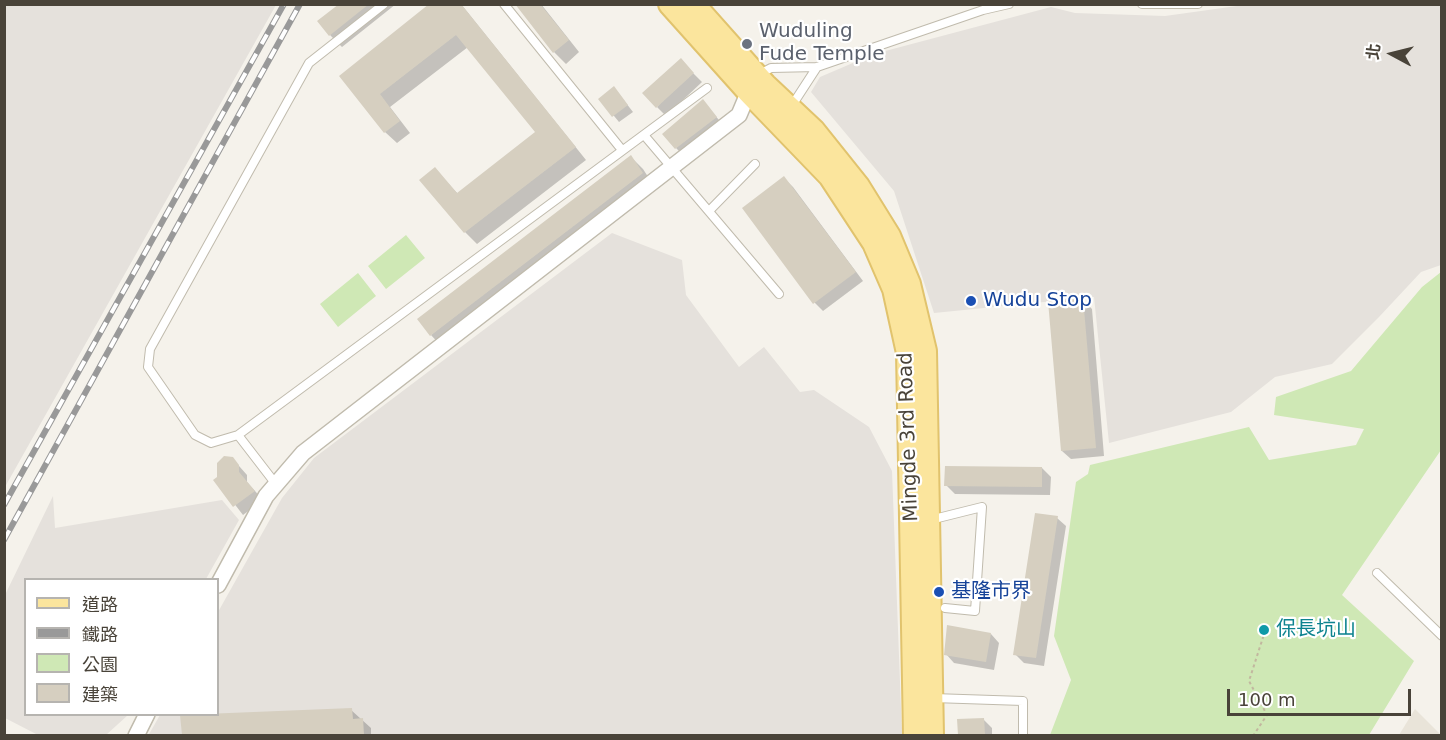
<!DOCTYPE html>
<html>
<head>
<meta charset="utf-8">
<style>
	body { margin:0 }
	#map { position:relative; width:1446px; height:740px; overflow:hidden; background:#f5f2eb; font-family:"DejaVu Sans","Noto Sans TC",sans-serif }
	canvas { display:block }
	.frame { position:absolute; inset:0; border:6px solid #494339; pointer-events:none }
	.legend { position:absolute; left:24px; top:578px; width:195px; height:138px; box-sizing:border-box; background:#fff; border:2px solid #b6b4b0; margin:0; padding:8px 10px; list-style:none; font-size:18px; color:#494339 }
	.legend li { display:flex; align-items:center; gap:12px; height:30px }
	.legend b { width:30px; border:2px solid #b6b4b0 }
	.north { position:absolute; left:1362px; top:24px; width:60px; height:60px; -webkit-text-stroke:4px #fff; paint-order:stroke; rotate:277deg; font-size:16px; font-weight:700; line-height:24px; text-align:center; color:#494339 }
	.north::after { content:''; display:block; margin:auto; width:21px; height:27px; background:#494339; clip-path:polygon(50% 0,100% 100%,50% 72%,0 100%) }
	.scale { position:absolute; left:1227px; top:689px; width:184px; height:27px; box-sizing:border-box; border:3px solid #494339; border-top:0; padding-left:8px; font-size:18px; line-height:21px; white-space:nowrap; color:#494339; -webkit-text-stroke:4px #fff; paint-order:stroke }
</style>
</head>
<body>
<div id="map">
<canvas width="1446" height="740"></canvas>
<div class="frame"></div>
<ul class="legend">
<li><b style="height:8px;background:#fbe59d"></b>道路</li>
<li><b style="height:8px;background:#999"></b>鐵路</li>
<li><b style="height:16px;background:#cfe8b5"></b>公園</li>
<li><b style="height:16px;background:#d6cfc0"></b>建築</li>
</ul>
<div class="north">北</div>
<div class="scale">100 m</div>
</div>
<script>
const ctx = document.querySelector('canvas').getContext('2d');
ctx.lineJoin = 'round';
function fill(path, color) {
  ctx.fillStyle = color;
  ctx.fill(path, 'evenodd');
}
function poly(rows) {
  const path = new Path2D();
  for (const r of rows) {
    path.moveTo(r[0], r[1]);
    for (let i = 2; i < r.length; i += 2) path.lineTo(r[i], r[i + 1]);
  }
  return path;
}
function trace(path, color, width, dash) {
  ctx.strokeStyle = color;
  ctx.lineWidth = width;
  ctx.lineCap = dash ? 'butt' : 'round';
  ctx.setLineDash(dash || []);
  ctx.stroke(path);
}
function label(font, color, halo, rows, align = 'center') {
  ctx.font = font + ' "DejaVu Sans","Noto Sans TC",sans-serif';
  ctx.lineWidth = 4.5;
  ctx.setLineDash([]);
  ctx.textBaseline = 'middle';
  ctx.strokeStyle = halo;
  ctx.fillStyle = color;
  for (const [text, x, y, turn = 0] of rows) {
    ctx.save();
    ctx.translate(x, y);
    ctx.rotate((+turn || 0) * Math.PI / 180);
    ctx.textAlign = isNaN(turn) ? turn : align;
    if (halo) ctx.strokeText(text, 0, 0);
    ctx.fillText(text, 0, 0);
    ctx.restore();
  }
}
fill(poly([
	[1415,709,1441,735,1399,735]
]), '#e9e4d9');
fill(poly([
	[5,4,276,5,5,487,4,5],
	[1244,5,1441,5,1441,265,1421,272,1379,317,1332,364,1275,377,1231,412,1109,443,1094,297,934,313,894,191,811,92,820,77,874,54,1051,7,1075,13,1165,16],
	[612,233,682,260,686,295,739,367,764,347,800,392,814,390,869,427,892,471,902,735,148,736,160,715,218,714,218,612,282,498,314,458],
	[53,496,55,528,222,500,239,520,206,579,26,580,26,714,128,715,106,735,38,735,5,718,5,595]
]), '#e5e1dc');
fill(poly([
	[406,235,425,258,386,289,368,266],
	[1441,272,1441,450,1342,595,1414,661,1369,735,1050,735,1071,680,1054,636,1076,482,1088,474,1090,465,1249,427,1269,460,1356,445,1364,429,1274,415,1276,397,1351,371,1422,287],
	[358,273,376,296,338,327,320,304]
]), '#cfe8b5');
fill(poly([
	[341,4,396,4,342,47,330,35],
	[461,4,586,160,477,244,465,232,435,169,458,194,537,132,468,47,390,107,410,133,397,143,385,132,341,76],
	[517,4,541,4,579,52,566,64,554,52],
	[689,69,702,82,666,116,657,107],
	[619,94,633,112,619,122,600,99],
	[703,101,724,126,685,157,676,148],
	[631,157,643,169,654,186,442,347,431,335],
	[784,178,793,187,863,281,823,311,815,303],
	[1083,300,1092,309,1104,456,1071,459,1062,451],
	[232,458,247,475,247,482,263,500,243,515,216,480],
	[1042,468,1051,477,1050,495,955,494,946,485],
	[1057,518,1066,526,1044,666,1024,663,1015,654],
	[991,634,999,643,994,670,954,663,946,654],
	[351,710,371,728,371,736,168,736],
	[983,719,992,728,992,736,960,736,959,720]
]), '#0003');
fill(poly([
	[339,4,369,4,329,36,317,21],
	[429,4,461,4,576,147,464,233,419,180,435,167,457,193,535,132,456,35,380,94,400,121,384,133,339,76],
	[515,4,540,4,569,40,553,53],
	[681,58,694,73,656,108,642,93],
	[614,86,628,105,612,117,598,99],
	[703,99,717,117,675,149,662,134],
	[631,155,643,173,430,336,417,319],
	[784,176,856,272,813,304,742,208],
	[1083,298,1096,448,1061,451,1048,301],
	[224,456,233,457,239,465,239,472,255,491,233,507,213,480,217,477,217,463],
	[945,466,1042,467,1042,487,944,486],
	[1035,513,1058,516,1036,658,1013,655],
	[947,625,991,633,986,662,944,655],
	[352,708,353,719,363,718,364,735,182,735,180,715],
	[984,718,985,735,958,735,957,719]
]), '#d6cfc0');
const service = poly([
	[504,4,622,150],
	[1142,4,1198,4],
	[758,75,771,68,817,67,983,10,1009,4],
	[791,107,817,67],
	[644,135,779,294],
	[709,211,755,164],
	[238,435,211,443,195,435,148,367,150,349,309,63,384,4],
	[275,483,238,435,707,88],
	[930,520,982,507,975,611,945,608],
	[1377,573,1442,636],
	[933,698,1023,701,1023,736]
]);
const minor = poly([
	[218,585,266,496,303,453,739,115,752,84],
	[136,736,147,714]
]);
const primary = poly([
	[670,4,748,91,830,176,874,243,894,289,908,353,915,736],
	[693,4,765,85,814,131,858,186,889,236,909,284,925,351,932,736]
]);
trace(service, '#c0bbad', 10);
trace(minor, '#c0bbad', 18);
trace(primary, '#e1c36d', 26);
trace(poly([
	[1253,736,1267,715,1249,681,1266,628]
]), '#c2b79f', 2, [3, 3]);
trace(service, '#fff', 8);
trace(minor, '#fff', 15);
trace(primary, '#fbe59d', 22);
const rail = poly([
	[4,505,284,4],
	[4,540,300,4]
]);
trace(rail, '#999', 6);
trace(rail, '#fff', 4, [11]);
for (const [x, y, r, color] of [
	[747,44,6,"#6b7280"],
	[971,301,6,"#1a4fb4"],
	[939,592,6,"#1a4fb4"],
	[1264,630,6,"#0f9aa8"]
]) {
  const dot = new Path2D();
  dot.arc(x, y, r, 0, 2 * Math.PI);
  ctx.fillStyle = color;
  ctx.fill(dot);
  trace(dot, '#fff', 2);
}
label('20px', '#5b616d', '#fff', [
	["Wuduling",759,32],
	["Fude Temple",759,55]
], 'left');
label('20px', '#164399', '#fff', [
	["Wudu Stop",983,301],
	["基隆市界",951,592]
], 'left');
label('20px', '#494339', '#fff', [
	["Mingde 3rd Road",909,437,-92]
]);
label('20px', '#0d838f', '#fff', [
	["保長坑山",1276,630]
], 'left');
</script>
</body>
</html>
